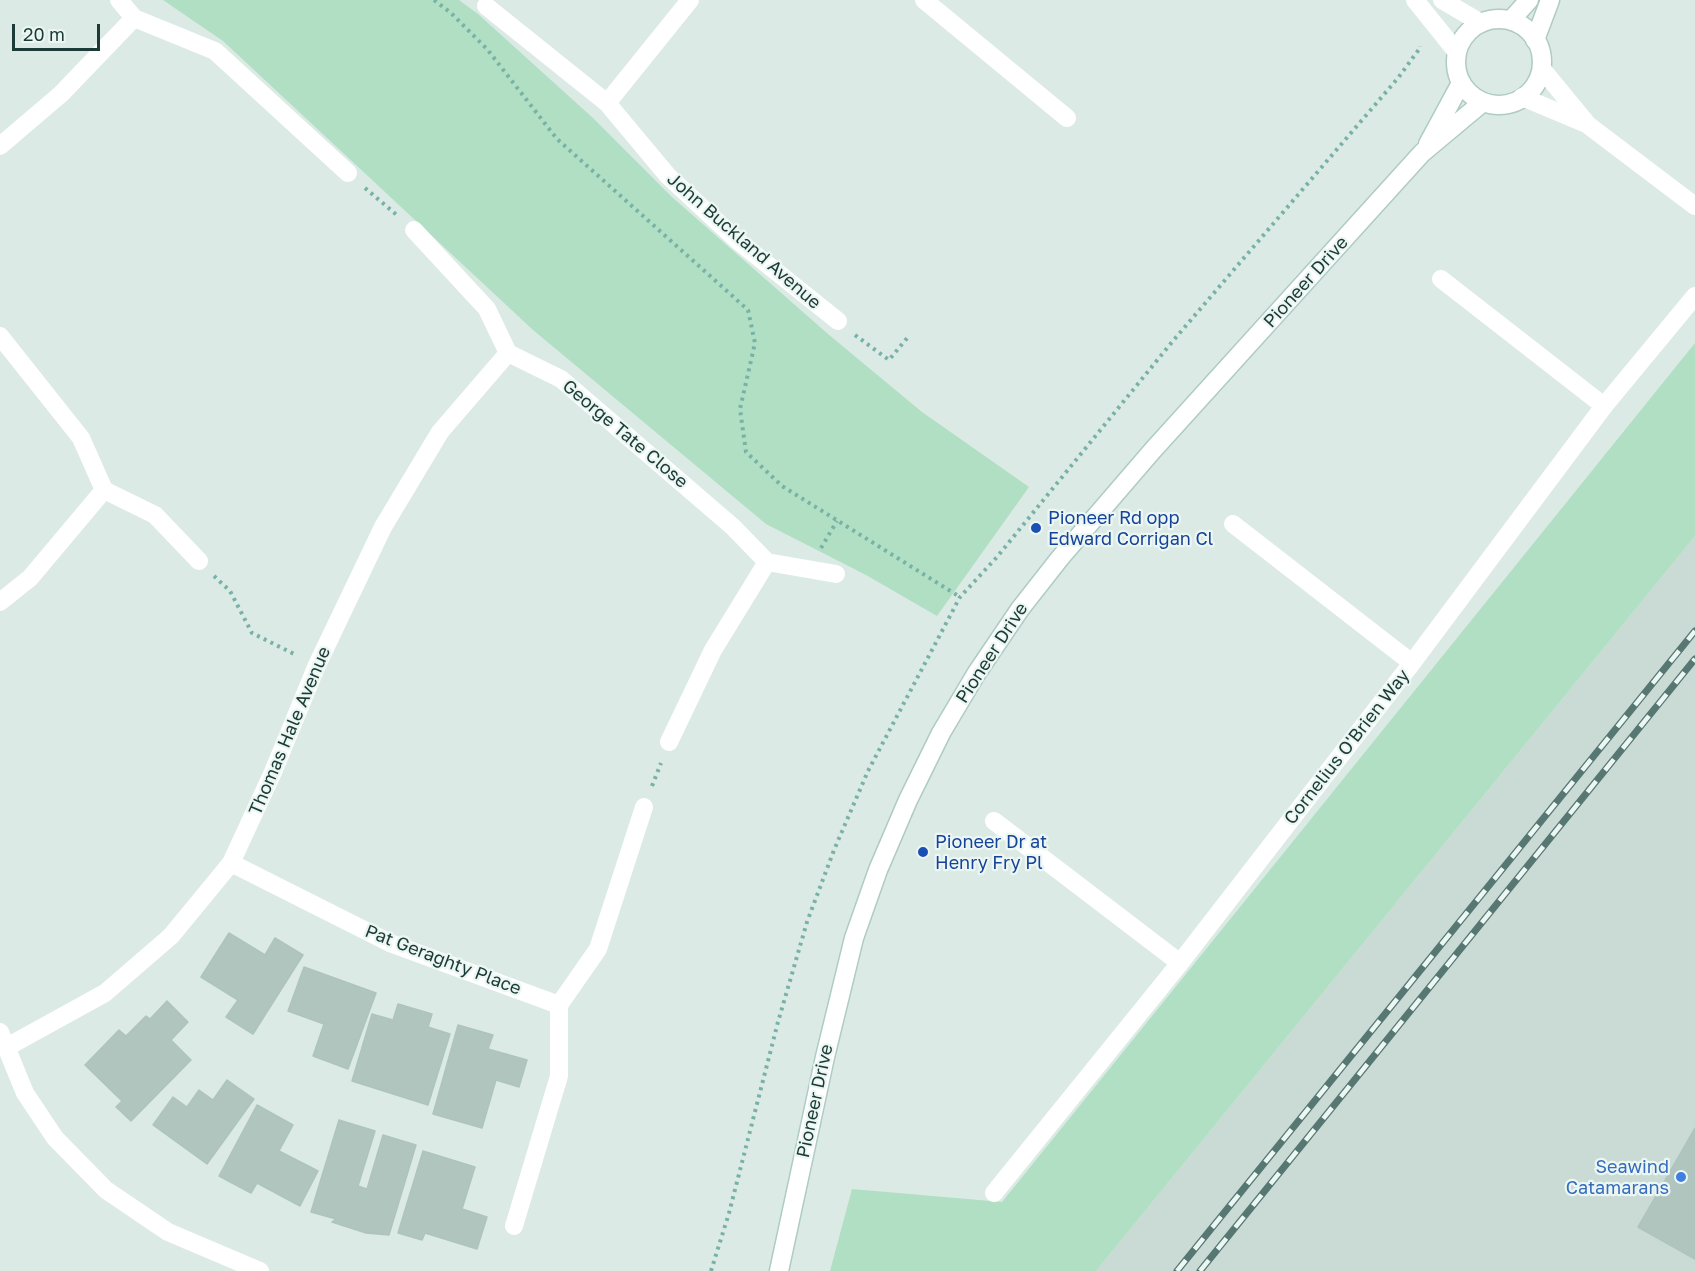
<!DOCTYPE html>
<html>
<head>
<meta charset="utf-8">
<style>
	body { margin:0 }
	#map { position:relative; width:1695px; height:1271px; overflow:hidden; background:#dceae5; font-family:"Golos Text",sans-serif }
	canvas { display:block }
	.scale { position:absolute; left:12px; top:24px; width:88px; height:27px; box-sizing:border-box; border:3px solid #1c3b36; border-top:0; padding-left:8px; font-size:18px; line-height:21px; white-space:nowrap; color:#1c3b36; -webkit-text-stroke:4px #ecf7f3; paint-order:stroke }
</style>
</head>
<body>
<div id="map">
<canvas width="1695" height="1271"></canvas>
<div class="scale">20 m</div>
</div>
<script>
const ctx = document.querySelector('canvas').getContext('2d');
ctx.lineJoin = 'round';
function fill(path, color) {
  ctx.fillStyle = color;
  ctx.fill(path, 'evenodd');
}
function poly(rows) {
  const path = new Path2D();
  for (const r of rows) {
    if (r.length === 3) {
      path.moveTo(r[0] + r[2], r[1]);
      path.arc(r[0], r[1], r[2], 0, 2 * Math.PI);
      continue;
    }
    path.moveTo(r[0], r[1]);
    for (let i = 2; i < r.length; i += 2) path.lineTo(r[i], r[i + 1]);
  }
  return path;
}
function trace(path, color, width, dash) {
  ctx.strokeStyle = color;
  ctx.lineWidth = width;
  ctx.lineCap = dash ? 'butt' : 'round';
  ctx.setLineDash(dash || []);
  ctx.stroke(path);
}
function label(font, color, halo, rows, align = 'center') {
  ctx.font = font + ' "Golos Text",sans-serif';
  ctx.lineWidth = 4.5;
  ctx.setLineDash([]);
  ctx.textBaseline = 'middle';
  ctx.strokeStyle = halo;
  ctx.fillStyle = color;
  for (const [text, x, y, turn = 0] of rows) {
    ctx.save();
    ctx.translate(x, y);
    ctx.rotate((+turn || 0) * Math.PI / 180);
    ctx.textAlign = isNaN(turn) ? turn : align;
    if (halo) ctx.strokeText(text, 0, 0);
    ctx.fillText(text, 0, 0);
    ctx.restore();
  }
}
fill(poly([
	[1695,536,1695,1271,1096,1271]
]), '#cadad5');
fill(poly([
	[163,0,459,0,478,14,593,118,672,197,828,334,922,412,1029,487,937,616,866,575,766,524,533,330,223,41],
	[1695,343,1695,536,1096,1271,830,1271,852,1189,1002,1202]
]), '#b1dfc3');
const building = poly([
	[229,933,265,955,275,938,303,955,253,1034,226,1017,238,1000,201,977,229,933],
	[304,967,376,993,348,1069,313,1056,324,1024,288,1011,304,967],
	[167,1001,188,1022,171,1040,191,1060,131,1121,116,1107,122,1101,85,1065,119,1030,126,1036,146,1016,150,1019,167,1001],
	[398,1004,432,1014,428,1027,450,1034,428,1105,352,1081,372,1014,393,1020,398,1004],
	[458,1025,493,1035,488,1049,527,1060,519,1087,496,1080,482,1128,433,1114,458,1025],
	[227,1080,254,1099,207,1164,153,1125,173,1097,187,1107,199,1090,213,1100,227,1080],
	[257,1105,293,1125,279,1151,318,1171,300,1206,257,1183,251,1193,219,1176,257,1105],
	[339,1120,375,1131,358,1186,367,1189,383,1135,416,1145,389,1235,366,1233,332,1222,336,1219,311,1212,339,1120],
	[1695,1128,1695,1259,1638,1227,1695,1128],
	[423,1151,475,1167,462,1209,487,1217,477,1249,425,1233,422,1240,398,1233,423,1151]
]);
fill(building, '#b1c5bf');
trace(building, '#aec4be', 1.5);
const secondary = poly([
	[1499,62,43],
	[1511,20,1529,0],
	[1535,40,1550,0],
	[1428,144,1461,83],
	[779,1271,825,1057,854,938,878,870,908,800,941,733,976,674,1020,609,1060,558,1153,450,1422,153,1483,102]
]);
trace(secondary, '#aecbc4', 21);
trace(poly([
	[434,0,451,13,487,49,557,139,748,310,755,343,740,409,746,452,782,486,960,597],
	[365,188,398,216],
	[855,335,889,360,908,337],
	[821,548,837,521],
	[214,576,230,591,252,633,296,655],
	[652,786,661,763],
	[711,1271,729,1213,778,1022,807,922,834,850,868,771,960,597,997,557,1172,342,1398,78,1420,48,1420,46]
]), '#78b2a6', 4, [3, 4.5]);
trace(poly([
	[0,336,81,438,104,490,155,515,199,561],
	[508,353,561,379,733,527,767,562,836,574],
	[669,742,713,650,767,562],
	[514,1226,559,1076,559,1005,598,949,644,807]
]), '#fff', 18);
trace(poly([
	[119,0,134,18,215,51,348,173],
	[924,0,1067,118],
	[1415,0,1456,51],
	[1442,0,1481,23],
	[486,6,607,103,668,176,738,241,838,321],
	[1542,69,1588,125,1695,206],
	[1522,97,1584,123],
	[607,103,690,0],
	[0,146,61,94,134,18],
	[1441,279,1604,406],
	[1233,524,1412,663],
	[0,602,30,578,104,490],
	[994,821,1180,963],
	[231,863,390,943,559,1005],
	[0,1032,25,1093,55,1138,106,1190,168,1232,260,1271],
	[7,1047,105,993,171,936,231,863,273,772,317,665,383,527,440,432,508,353,487,309,414,230],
	[994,1193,1180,963,1412,663,1604,406,1695,296]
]), '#fff', 18);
trace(secondary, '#fff', 18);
const rail = poly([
	[1177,1271,1695,631],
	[1200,1271,1695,659]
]);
trace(rail, '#567772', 7);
trace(rail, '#ecf7f3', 4.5, [14]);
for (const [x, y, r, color] of [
	[1036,528,6,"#1a4fb4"],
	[923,852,6,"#1a4fb4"],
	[1681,1177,6,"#3f7fe0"]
]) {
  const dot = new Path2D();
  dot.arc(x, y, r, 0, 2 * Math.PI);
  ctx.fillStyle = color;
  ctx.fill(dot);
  trace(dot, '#ecf7f3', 2);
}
label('18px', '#1c3b36', '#ecf7f3', [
	["John Buckland Avenue",744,241,41],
	["Pioneer Drive",1306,282,-48],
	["George Tate Close",625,434,40],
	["Pioneer Drive",992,653,-57],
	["Thomas Hale Avenue",290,731,-67],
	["Cornelius O'Brien Way",1347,747,-52],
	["Pat Geraghty Place",443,960,21],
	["Pioneer Drive",815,1101,-78]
]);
label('18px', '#164399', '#ecf7f3', [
	["Pioneer Rd opp",1048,518],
	["Edward Corrigan Cl",1048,539],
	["Pioneer Dr at",935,842],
	["Henry Fry Pl",935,863]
], 'left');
label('18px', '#366cbe', '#ecf7f3', [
	["Seawind",1669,1167],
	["Catamarans",1669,1188]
], 'right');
</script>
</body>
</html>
